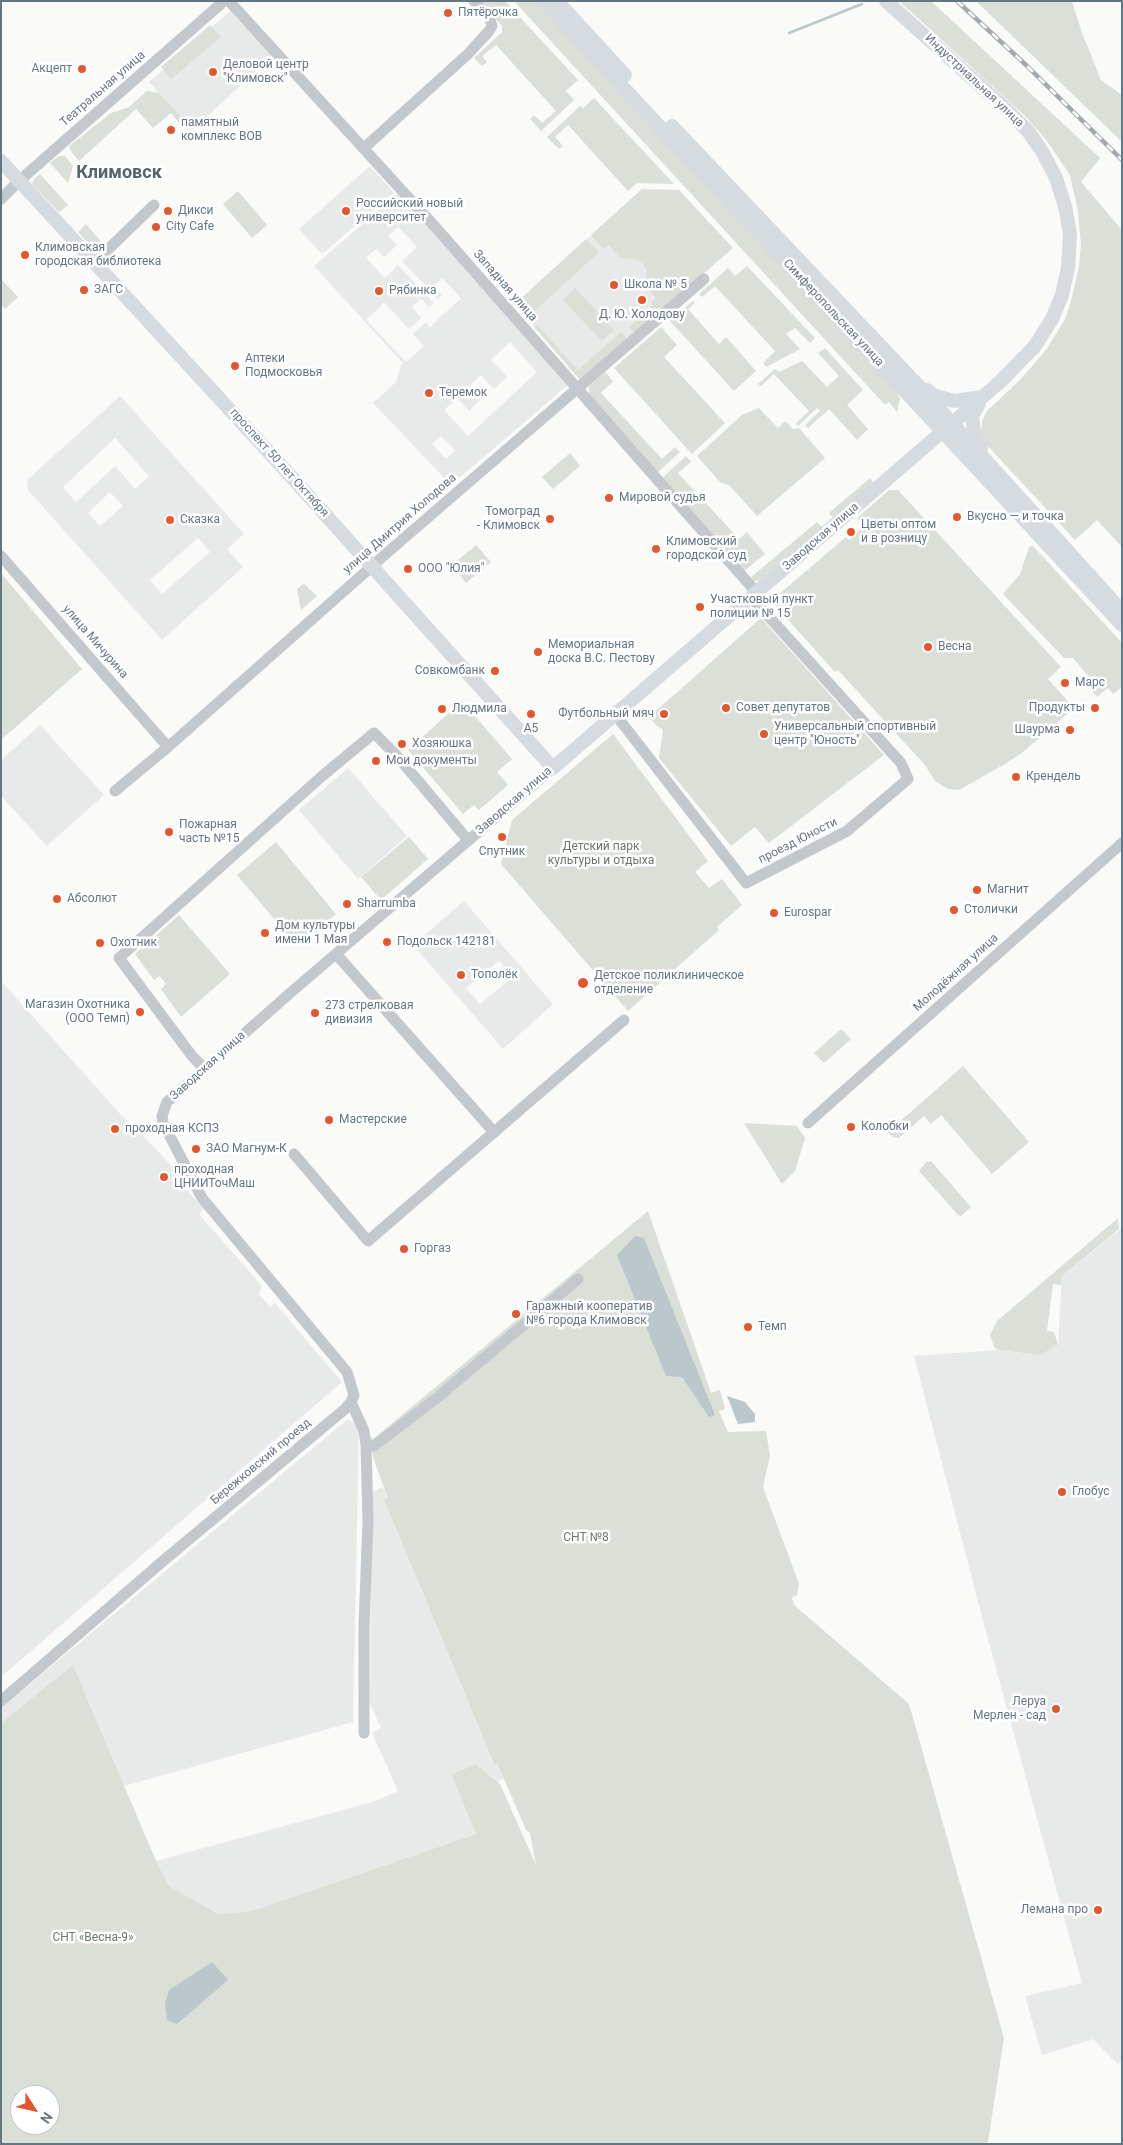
<!DOCTYPE html>
<html>
<head>
<meta charset="utf-8">
<style>
	body { margin:0 }
	#map { position:relative; width:1123px; height:2145px; overflow:hidden; background:#fafaf8; font-family:Roboto,sans-serif }
	canvas { display:block }
	.frame { position:absolute; inset:0; border:2px solid #657683; pointer-events:none }
	.north { position:absolute; left:10px; top:2085px; width:50px; height:50px; box-sizing:border-box; background:#fff; border:1px solid #c1c8cd; border-radius:50%; rotate:125deg; font-size:14px; font-weight:700; line-height:20px; text-align:center; color:#657683 }
	.north::after { content:''; display:block; margin:auto; width:18px; height:22px; background:#e4572e; clip-path:polygon(50% 0,100% 100%,50% 72%,0 100%) }
</style>
</head>
<body>
<div id="map">
<canvas width="1123" height="2145"></canvas>
<div class="frame"></div>
<div class="north">N</div>
</div>
<script>
const ctx = document.querySelector('canvas').getContext('2d');
ctx.lineJoin = 'round';
function fill(path, color) {
  ctx.fillStyle = color;
  ctx.fill(path, 'evenodd');
}
function poly(rows) {
  const path = new Path2D();
  for (const r of rows) {
    path.moveTo(r[0], r[1]);
    for (let i = 2; i < r.length; i += 2) path.lineTo(r[i], r[i + 1]);
  }
  return path;
}
function trace(path, color, width, dash) {
  ctx.strokeStyle = color;
  ctx.lineWidth = width;
  ctx.lineCap = dash ? 'butt' : 'round';
  ctx.setLineDash(dash || []);
  ctx.stroke(path);
}
function label(font, color, halo, rows, align = 'center') {
  ctx.font = font + ' Roboto,sans-serif';
  ctx.lineWidth = 5;
  ctx.setLineDash([]);
  ctx.textBaseline = 'middle';
  ctx.strokeStyle = halo;
  ctx.fillStyle = color;
  for (const [text, x, y, turn = 0] of rows) {
    ctx.save();
    ctx.translate(x, y);
    ctx.rotate((+turn || 0) * Math.PI / 180);
    ctx.textAlign = isNaN(turn) ? turn : align;
    if (halo) ctx.strokeText(text, 0, 0);
    ctx.fillText(text, 0, 0);
    ctx.restore();
  }
}
fill(poly([
	[230,11,273,56,192,130,149,82],
	[370,166,394,193,322,254,299,229],
	[642,189,714,265,580,380,515,304],
	[398,193,568,385,451,485,373,403,396,382,402,362,314,266],
	[398,227,417,247,402,261,438,299,442,295,434,286,442,278,461,298,430,327,426,322,413,334,424,346,406,362,366,320,384,303,409,329,421,318,412,307,421,299,429,307,434,303,398,265,385,278,366,258,376,249,384,257,397,245,388,236],
	[510,342,537,372,468,436,444,410,457,398,469,411,480,400,468,387,481,375,494,389,507,377,491,360],
	[441,436,455,450,446,459,432,444],
	[120,396,244,534,227,549,243,567,162,640,28,490,27,480],
	[115,438,149,476,135,489,115,466,76,502,63,487],
	[110,492,123,506,100,526,88,513],
	[198,538,210,552,162,594,150,580],
	[40,725,104,795,47,846,1,796,1,760],
	[348,768,407,836,358,879,299,810],
	[464,901,553,1004,503,1049,413,945],
	[499,961,514,976,480,1004,466,988],
	[1,981,121,1115,140,1132,188,1184,185,1188,204,1209,199,1214,262,1286,259,1294,270,1307,275,1303,342,1382,1,1677],
	[1122,1228,1122,2060,1118,2064,1093,2039,1042,2055,1025,1996,1082,1983,986,1632,914,1356,999,1350,1040,1355,1058,1345,1062,1276],
	[348,1419,359,1427,353,1722,124,1786,73,1665,1,1723,1,1708],
	[383,1487,388,1498,384,1500,452,1664,494,1764,497,1763,504,1778,499,1782,476,1764,476,1834,252,1911,220,1914,169,1886,156,1861,376,1801,398,1791,372,1733,381,1728,370,1703,371,1492]
]), '#e8e9e9');
fill(poly([
	[480,1,505,1,578,80,566,91,574,100,541,131,530,119,534,115,542,123,556,111,496,45,482,56,487,62,482,66,474,58,502,32,502,26],
	[514,1,538,1,897,392,900,399,897,412,889,402,885,405],
	[899,1,931,1,1100,158,1081,182,1122,230,1122,547,1097,520,1075,540,985,443,981,435,982,421,987,411,1021,379,1046,350,1064,321,1070,305,1079,267,1081,245,1078,211,1070,175,1047,141,1025,116],
	[976,1,1072,1,1082,33,1101,80,1122,95,1122,142],
	[210,25,221,37,171,79,161,67],
	[147,91,159,93,184,120,180,124,171,113,153,128,136,109,79,161,71,151,69,146,111,113,129,107],
	[594,98,674,184,637,183,628,191,568,125,555,137,563,146,559,149,547,137,580,106,583,108],
	[59,156,65,156,73,166,68,183,50,163],
	[40,174,68,205,59,212,32,184,34,179],
	[642,189,679,190,733,248,634,333,629,327,653,305,651,302,656,298,645,285,647,270,643,264,636,259,620,258,609,245,603,249,591,235],
	[238,191,267,225,252,238,223,204],
	[86,224,106,247,97,253,78,232],
	[586,239,599,252,527,318,515,304],
	[747,266,815,338,810,343,795,328,786,334,800,349,766,367,763,363,775,351,715,286,702,297,699,294,728,268,735,276],
	[1,279,18,297,5,309,1,305],
	[575,288,614,330,602,341,563,300],
	[693,301,695,303,688,309,719,344,726,337,756,371,734,391,670,321],
	[537,325,578,370,621,332,627,339,580,380,534,327],
	[661,327,677,345,664,357,725,423,692,454,614,368],
	[825,348,863,390,847,405,868,429,857,440,829,409,808,428,805,425,820,411,817,408,798,426,796,423,809,411,774,374,761,386,758,384,775,369,779,372,802,361,827,387,839,376,818,353],
	[605,372,613,381,601,393,662,459,675,447,680,452,657,473,589,396,589,386],
	[759,408,778,428,785,421,793,429,799,428,825,458,757,516,729,485,721,483,697,456,742,415],
	[570,453,580,466,553,489,542,477],
	[686,456,691,462,678,473,739,539,747,532,765,554,744,571,662,478],
	[870,478,874,483,834,519,829,513],
	[889,490,898,490,1061,667,1048,679,1074,708,1023,752,1005,764,959,790,948,789,935,781,925,765,838,670,835,672,771,601,846,537,849,540,863,527,857,518],
	[817,522,822,527,760,580,754,581,751,577],
	[476,545,491,562,466,583,452,565],
	[1033,546,1122,643,1122,687,1113,694,1108,688,1097,697,1090,689,1095,684,1073,658,1064,658,1003,594,1020,574,1029,547],
	[1,573,82,669,1,740],
	[304,584,317,596,301,610,297,589],
	[761,618,884,755,769,843,755,827,731,846,659,758,663,730,657,726,649,717],
	[462,701,512,759,497,772,508,785,479,810,474,805,463,814,408,750],
	[613,734,708,861,695,872,709,888,722,879,742,905,717,927,719,930,628,1011,501,864,512,820],
	[409,837,428,859,381,900,361,877],
	[276,842,336,914,297,946,237,875],
	[179,915,230,974,181,1017,161,989,166,984,160,976,154,980,135,954],
	[841,1029,851,1039,824,1063,814,1053],
	[963,1066,1029,1142,992,1174,941,1115,931,1124,924,1116,899,1138,893,1137,888,1132],
	[744,1123,797,1126,805,1138,795,1171,782,1184],
	[927,1161,929,1162,931,1161,971,1207,961,1216,958,1215,919,1171],
	[648,1211,711,1393,720,1390,725,1409,719,1411,728,1432,766,1431,770,1456,763,1487,799,1584,797,1595,792,1598,794,1605,909,1704,1004,2038,988,2142,986,2144,1,2144,1,1723,73,1665,156,1861,169,1886,219,1914,252,1911,476,1834,452,1775,476,1764,500,1784,536,1865,530,1833,526,1830,497,1763,494,1764,384,1500,388,1498,376,1466,369,1440,371,1437,373,1439],
	[20,2095,50,2095,50,2125,20,2125],
	[1118,1218,1119,1229,1062,1276,1061,1285,1053,1284,1047,1331,1054,1332,1058,1345,1040,1355,999,1350,994,1347,990,1335,997,1321]
]), '#dadfd7');
fill(poly([
	[635,1236,644,1238,715,1415,709,1417,682,1377,666,1376,617,1255],
	[727,1396,745,1402,755,1414,755,1422,738,1424],
	[212,1962,228,1980,177,2024,167,2020,165,2004,169,1990]
]), '#bbc7cb');
trace(poly([
	[789,33,862,4]
]), '#bbc7cb', 2.5);
trace(poly([
	[229,1,438,230,757,593],
	[364,148,468,54,489,31,492,26,490,19,474,1],
	[1,199,19,181,224,1],
	[95,262,154,205],
	[1,556,168,747],
	[615,714,746,883,847,831,908,779,901,763,751,597],
	[115,791,168,747,388,552,704,279],
	[336,954,493,1131],
	[204,1068,192,1056,119,958,321,777,374,733,397,756,468,840],
	[808,1123,1122,843],
	[294,1154,368,1241,624,1020],
	[351,1402,364,1431,366,1445,368,1521,364,1626,364,1733],
	[366,1445,374,1446,438,1397,578,1279],
	[1,1701,163,1561,345,1409,351,1402,354,1395,347,1372,202,1198,163,1123,162,1116,167,1102,289,994,553,768]
]), '#c3c8cc', 11);
trace(poly([
	[543,1,1122,625],
	[557,1,625,75],
	[672,126,913,380,1122,611],
	[1,161,287,472,553,768,1001,381,1035,346,1052,319,1062,295,1068,268,1070,234,1065,206,1056,178,1043,153,1028,131,1003,106,886,1],
	[927,390,933,395,954,401,982,397],
	[979,404,972,416,975,439,981,448]
]), '#d6dbdf', 14);
const rail = poly([
	[957,1,1026,65,1122,160]
]);
trace(rail, '#a2aab0', 4.5);
trace(rail, '#fff', 2.5, [8]);
for (const [x, y, r, color] of [
	[448,13,5,"#e4572e"],
	[82,69,5,"#e4572e"],
	[213,72,5,"#e4572e"],
	[171,130,5,"#e4572e"],
	[168,211,5,"#e4572e"],
	[346,211,5,"#e4572e"],
	[156,227,5,"#e4572e"],
	[25,255,5,"#e4572e"],
	[614,285,5,"#e4572e"],
	[84,290,5,"#e4572e"],
	[379,291,5,"#e4572e"],
	[642,300,5,"#e4572e"],
	[235,366,5,"#e4572e"],
	[429,393,5,"#e4572e"],
	[609,498,5,"#e4572e"],
	[957,517,5,"#e4572e"],
	[550,519,5,"#e4572e"],
	[170,520,5,"#e4572e"],
	[851,532,5,"#e4572e"],
	[656,549,5,"#e4572e"],
	[408,569,5,"#e4572e"],
	[700,607,5,"#e4572e"],
	[928,647,5,"#e4572e"],
	[538,652,5,"#e4572e"],
	[495,671,5,"#e4572e"],
	[1065,683,5,"#e4572e"],
	[726,708,5,"#e4572e"],
	[1095,708,5,"#e4572e"],
	[442,709,5,"#e4572e"],
	[531,714,5,"#e4572e"],
	[664,714,5,"#e4572e"],
	[1070,730,5,"#e4572e"],
	[764,734,5,"#e4572e"],
	[402,744,5,"#e4572e"],
	[376,761,5,"#e4572e"],
	[1016,777,5,"#e4572e"],
	[169,832,5,"#e4572e"],
	[502,837,5,"#e4572e"],
	[977,890,5,"#e4572e"],
	[57,899,5,"#e4572e"],
	[347,904,5,"#e4572e"],
	[954,910,5,"#e4572e"],
	[774,913,5,"#e4572e"],
	[265,933,5,"#e4572e"],
	[387,942,5,"#e4572e"],
	[100,943,5,"#e4572e"],
	[461,975,5,"#e4572e"],
	[583,983,6,"#e4572e"],
	[140,1012,5,"#e4572e"],
	[315,1013,5,"#e4572e"],
	[329,1120,5,"#e4572e"],
	[851,1127,5,"#e4572e"],
	[115,1129,5,"#e4572e"],
	[196,1149,5,"#e4572e"],
	[164,1177,5,"#e4572e"],
	[404,1249,5,"#e4572e"],
	[516,1314,5,"#e4572e"],
	[748,1327,5,"#e4572e"],
	[1062,1492,5,"#e4572e"],
	[1056,1709,5,"#e4572e"],
	[1098,1910,5,"#e4572e"]
]) {
  const dot = new Path2D();
  dot.arc(x, y, r, 0, 2 * Math.PI);
  ctx.fillStyle = color;
  ctx.fill(dot);
  trace(dot, '#fff', 2);
}
label('12px', '#657683', '#fff', [
	["Пятёрочка",458,13],
	["Деловой центр",223,65],
	["\"Климовск\"",223,79],
	["Акцепт",72,69,"right"],
	["памятный",181,123],
	["комплекс ВОВ",181,137],
	["Российский новый",356,204],
	["университет",356,218],
	["Дикси",178,211],
	["City Cafe",166,227],
	["Климовская",35,248],
	["городская библиотека",35,262],
	["Школа № 5",624,285],
	["ЗАГС",94,290],
	["Рябинка",389,291],
	["Д. Ю. Холодову",642,315,"center"],
	["Аптеки",245,359],
	["Подмосковья",245,373],
	["Теремок",439,393],
	["Мировой судья",619,498],
	["Томоград",540,512,"right"],
	["- Климовск",540,526,"right"],
	["Вкусно — и точка",967,517],
	["Сказка",180,520],
	["Цветы оптом",861,525],
	["и в розницу",861,539],
	["Климовский",666,542],
	["городской суд",666,556],
	["ООО \"Юлия\"",418,569],
	["Участковый пункт",710,600],
	["полиции № 15",710,614],
	["Мемориальная",548,645],
	["доска В.С. Пестову",548,659],
	["Весна",938,647],
	["Совкомбанк",485,671,"right"],
	["Марс",1075,683],
	["Совет депутатов",736,708],
	["Продукты",1085,708,"right"],
	["Людмила",452,709],
	["Футбольный мяч",654,714,"right"],
	["Универсальный спортивный",774,727],
	["центр \"Юность\"",774,741],
	["А5",531,729,"center"],
	["Шаурма",1060,730,"right"],
	["Хозяюшка",412,744],
	["Мои документы",386,761],
	["Крендель",1026,777],
	["Пожарная",179,825],
	["часть №15",179,839],
	["Спутник",502,852,"center"],
	["Магнит",987,890],
	["Абсолют",67,899],
	["Sharrumba",357,904],
	["Столички",964,910],
	["Eurospar",784,913],
	["Дом культуры",275,926],
	["имени 1 Мая",275,940],
	["Подольск 142181",397,942],
	["Охотник",110,943],
	["Тополёк",471,975],
	["Детское поликлиническое",594,976],
	["отделение",594,990],
	["Магазин Охотника",130,1005,"right"],
	["(ООО Темп)",130,1019,"right"],
	["273 стрелковая",325,1006],
	["дивизия",325,1020],
	["Мастерские",339,1120],
	["Колобки",861,1127],
	["проходная КСПЗ",125,1129],
	["ЗАО Магнум-К",206,1149],
	["проходная",174,1170],
	["ЦНИИТочМаш",174,1184],
	["Горгаз",414,1249],
	["Гаражный кооператив",526,1307],
	["№6 города Климовск",526,1321],
	["Темп",758,1327],
	["Глобус",1072,1492],
	["Леруа",1046,1702,"right"],
	["Мерлен - сад",1046,1716,"right"],
	["Лемана про",1088,1910,"right"]
], 'left');
label('12px', '#657683', '#fff', [
	["Индустриальная улица",974,81,43],
	["Театральная улица",103,89,-41],
	["Западная улица",505,286,49],
	["Симферопольская улица",833,313,47],
	["проспект 50 лет Октября",279,463,48],
	["улица Дмитрия Холодова",400,524,-41],
	["Заводская улица",821,537,-41],
	["улица Мичурина",95,642,49],
	["Заводская улица",514,801,-41],
	["проезд Юности",798,841,-27],
	["Молодёжная улица",956,973,-42],
	["Заводская улица",208,1066,-42],
	["Бережковский проезд",261,1462,-40]
]);
label('12px', '#687a64', '#fff', [
	["Детский парк",601,847],
	["культуры и отдыха",601,861],
	["СНТ №8",586,1538],
	["СНТ «Весна-9»",93,1938]
]);
label('bold 18px', '#57646e', '#fff', [
	["Климовск",119,173]
]);
</script>
</body>
</html>
